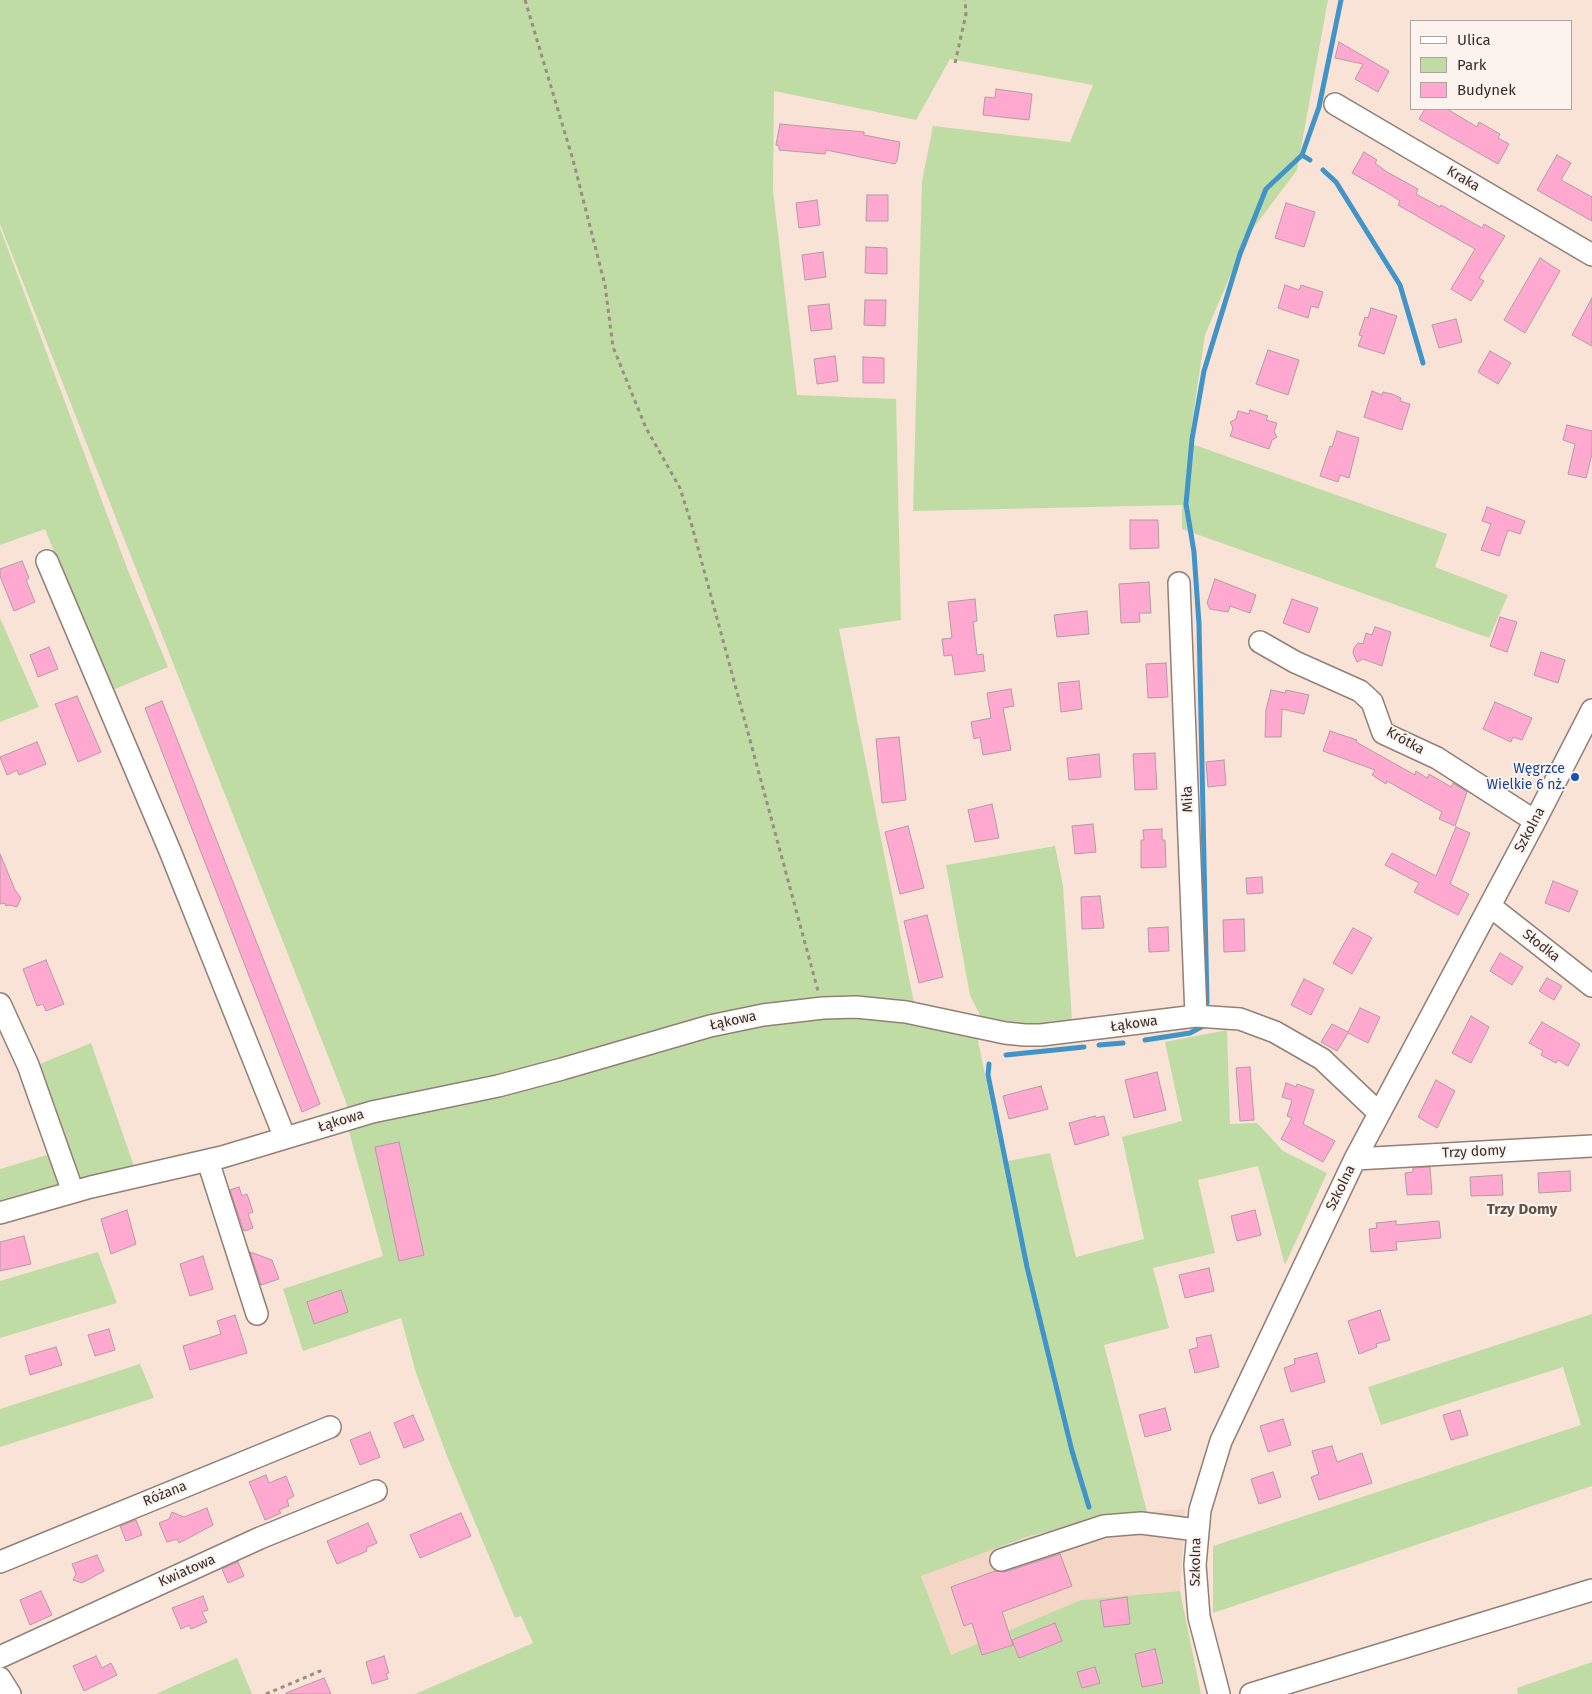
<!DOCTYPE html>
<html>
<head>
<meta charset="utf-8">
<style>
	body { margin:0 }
	#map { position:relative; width:1592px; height:1694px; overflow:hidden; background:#f9e3d6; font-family:"Fira Sans",sans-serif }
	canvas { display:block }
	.legend { position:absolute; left:1410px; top:20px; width:162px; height:90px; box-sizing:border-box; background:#fcf3ee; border:1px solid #ada49f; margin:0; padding:6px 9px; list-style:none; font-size:15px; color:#362d29 }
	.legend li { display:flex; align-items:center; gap:10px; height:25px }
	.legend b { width:25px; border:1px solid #ada49f }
</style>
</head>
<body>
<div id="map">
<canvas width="1592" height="1694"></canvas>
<ul class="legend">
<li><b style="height:6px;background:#fff"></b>Ulica</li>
<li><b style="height:14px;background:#c0dca5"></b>Park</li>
<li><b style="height:14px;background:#ffa9d1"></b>Budynek</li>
</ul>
</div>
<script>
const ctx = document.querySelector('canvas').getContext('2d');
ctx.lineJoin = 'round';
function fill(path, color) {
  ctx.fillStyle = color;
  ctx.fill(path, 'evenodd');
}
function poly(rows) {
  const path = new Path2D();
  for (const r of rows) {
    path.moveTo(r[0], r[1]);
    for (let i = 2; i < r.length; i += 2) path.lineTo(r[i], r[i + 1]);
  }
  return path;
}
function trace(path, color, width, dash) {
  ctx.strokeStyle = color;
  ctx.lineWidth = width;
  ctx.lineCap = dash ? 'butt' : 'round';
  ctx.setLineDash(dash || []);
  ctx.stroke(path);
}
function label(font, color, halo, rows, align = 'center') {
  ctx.font = font + ' "Fira Sans",sans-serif';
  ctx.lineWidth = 4;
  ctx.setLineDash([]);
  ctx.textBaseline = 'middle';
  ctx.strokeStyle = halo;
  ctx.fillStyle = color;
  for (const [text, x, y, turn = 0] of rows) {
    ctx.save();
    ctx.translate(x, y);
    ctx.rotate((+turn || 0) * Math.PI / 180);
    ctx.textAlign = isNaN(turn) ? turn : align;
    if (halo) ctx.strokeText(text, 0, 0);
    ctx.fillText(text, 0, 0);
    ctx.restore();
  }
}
fill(poly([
	[1185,1509,1180,1591,1081,1600,951,1656,921,1575,1029,1536,1121,1514]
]), '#f3d6c5');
fill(poly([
	[0,0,1328,0,1297,170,1246,238,1205,335,1189,443,1447,534,1435,567,1508,595,1489,638,1182,529,1182,505,913,511,922,181,933,126,1070,142,1093,85,950,59,916,120,774,91,773,191,797,395,896,399,901,620,839,629,914,1003,896,999,860,997,881,1018,977,1036,1003,1162,1050,1153,1076,1257,1144,1239,1122,1137,1182,1121,1165,1042,1227,1030,1230,1124,1257,1123,1283,1151,1327,1173,1285,1265,1258,1166,1198,1180,1215,1253,1153,1268,1169,1328,1104,1345,1147,1512,1121,1514,1029,1536,921,1576,951,1655,1081,1600,1180,1591,1201,1694,415,1694,533,1643,521,1616,515,1618,447,1456,416,1373,401,1318,303,1351,283,1289,383,1256,348,1128,352,1127,345,1099,0,224],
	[0,228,127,568,168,667,110,691,45,529,0,545],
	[0,618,39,707,0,722],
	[1055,846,1063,886,1072,1020,1030,1027,983,1021,970,995,946,865],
	[91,1043,135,1169,87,1183,76,1179,35,1066],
	[50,1154,62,1181,56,1192,0,1207,0,1169],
	[98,1252,117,1303,0,1338,0,1281],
	[1592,1314,1592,1486,1213,1613,1213,1546,1581,1425,1563,1367,1381,1425,1368,1387],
	[140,1364,154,1398,0,1447,0,1409],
	[237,1658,252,1694,156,1694,182,1682],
	[1592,1662,1592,1694,1518,1694,1517,1688]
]), '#c0dca5');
trace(poly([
	[1302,155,1310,160],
	[1323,170,1336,182,1400,285,1423,363],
	[1207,1003,1199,624,1194,552,1186,504,1192,439,1204,371,1240,254,1266,189,1302,155,1319,107,1341,0],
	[1145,1040,1190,1033,1205,1025],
	[1099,1045,1123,1043],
	[1006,1055,1084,1047],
	[989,1064,988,1075,1027,1267,1072,1451,1089,1507]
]), '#4194c8', 5);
const building = poly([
	[1339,42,1389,71,1378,92,1355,79,1363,64,1335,58,1339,42],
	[996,89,1032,94,1029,120,983,115,985,97,995,98,996,89],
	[1425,109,1447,109,1477,127,1479,122,1500,134,1498,138,1509,144,1498,164,1419,119,1425,109],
	[780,124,864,132,864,135,900,142,897,161,895,164,826,150,825,154,779,150,779,146,776,145,780,124],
	[1364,152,1377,160,1375,163,1387,172,1418,189,1416,194,1440,207,1441,205,1482,228,1484,224,1505,236,1479,278,1484,281,1471,301,1451,289,1475,249,1398,205,1400,201,1391,195,1352,173,1364,152],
	[1557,155,1571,163,1561,180,1592,197,1592,221,1537,190,1557,155],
	[867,195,888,195,888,221,866,221,867,195],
	[817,200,820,225,799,228,796,203,817,200],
	[1286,203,1315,212,1304,247,1275,238,1286,203],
	[866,247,887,248,887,274,865,273,866,247],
	[823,252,826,277,805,280,802,255,823,252],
	[1540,258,1560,271,1525,333,1504,320,1540,258],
	[1285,285,1299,290,1301,285,1323,292,1318,308,1311,306,1308,318,1278,308,1285,285],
	[1592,298,1592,346,1572,335,1592,298],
	[865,300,886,300,885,326,864,325,865,300],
	[829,304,832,329,811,331,808,306,829,304],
	[1371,308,1397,316,1384,354,1358,346,1362,336,1359,335,1365,317,1368,318,1371,308],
	[1456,319,1462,342,1439,348,1432,325,1456,319],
	[1268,350,1299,360,1288,395,1256,384,1268,350],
	[1490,351,1511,363,1498,384,1478,372,1490,351],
	[835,356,838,381,817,384,814,359,835,356],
	[863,357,884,358,884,383,863,383,863,357],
	[1372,391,1382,395,1383,392,1392,394,1401,398,1400,401,1410,404,1402,430,1364,417,1372,391],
	[1250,410,1268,416,1266,420,1277,423,1274,432,1277,437,1272,440,1269,449,1230,436,1233,428,1230,422,1236,419,1238,411,1249,414,1250,410],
	[1567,425,1592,431,1592,454,1586,478,1568,474,1575,444,1563,440,1567,425],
	[1337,431,1359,438,1349,478,1340,475,1338,482,1320,476,1330,446,1332,447,1337,431],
	[1487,507,1525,521,1520,534,1508,530,1499,556,1481,550,1491,524,1482,521,1487,507],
	[1130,520,1158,520,1159,548,1130,549,1130,520],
	[22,561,29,578,26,580,35,602,14,611,0,576,0,569,22,561],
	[1215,579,1256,595,1250,613,1230,606,1228,612,1210,609,1207,603,1215,579],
	[1149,582,1151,613,1139,613,1140,622,1121,623,1119,584,1149,582],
	[975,599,977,621,973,622,977,655,983,654,985,671,955,675,952,655,944,656,942,639,952,638,948,602,975,599],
	[1292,599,1318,608,1309,633,1283,623,1292,599],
	[1087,611,1089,634,1057,637,1054,615,1087,611],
	[1500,617,1517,622,1507,652,1490,646,1500,617],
	[1375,627,1391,632,1382,666,1363,659,1357,662,1353,653,1354,648,1358,643,1363,644,1366,633,1372,635,1375,627],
	[49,647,58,669,38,677,30,655,49,647],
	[1541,652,1565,660,1558,683,1534,675,1541,652],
	[1166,663,1168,697,1148,698,1146,664,1166,663],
	[1079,681,1082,709,1061,712,1058,683,1079,681],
	[1011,689,1014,706,1003,708,1011,750,983,755,980,737,974,739,971,722,991,718,987,693,1011,689],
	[1271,690,1285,693,1286,690,1309,695,1304,714,1282,709,1281,737,1265,737,1266,710,1271,690],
	[77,696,101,752,78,762,55,704,77,696],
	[162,701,320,1104,302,1112,145,708,162,701],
	[1495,702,1532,718,1522,740,1513,737,1511,742,1483,729,1495,702],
	[1330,731,1357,740,1356,742,1415,775,1416,771,1427,778,1429,774,1451,787,1453,783,1467,792,1455,826,1439,819,1442,812,1387,781,1386,784,1372,775,1375,770,1323,751,1330,731],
	[899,737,906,800,882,803,876,739,899,737],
	[37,742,46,764,19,775,17,770,7,775,0,757,37,742],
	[1155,753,1157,789,1135,790,1133,754,1155,753],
	[1099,754,1101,777,1069,780,1067,758,1099,754],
	[1224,760,1226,785,1208,787,1206,762,1224,760],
	[992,804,999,838,975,842,968,810,992,804],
	[1093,824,1096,852,1075,854,1072,826,1093,824],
	[908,826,924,888,900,894,885,832,908,826],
	[1456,827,1470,833,1450,884,1469,894,1458,915,1414,892,1419,883,1385,865,1392,853,1436,876,1456,827],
	[1162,829,1162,840,1165,840,1166,867,1141,868,1141,840,1144,840,1143,830,1162,829],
	[0,854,15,890,21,898,17,907,10,905,6,906,5,903,0,904,0,854],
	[1262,877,1263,893,1247,894,1246,878,1262,877],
	[1553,881,1578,891,1569,912,1545,903,1553,881],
	[1100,896,1104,928,1082,929,1081,897,1100,896],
	[927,915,943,977,919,983,904,921,927,915],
	[1244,919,1245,951,1224,952,1223,920,1244,919],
	[1168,927,1169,951,1149,952,1148,928,1168,927],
	[1353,928,1372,938,1352,974,1333,963,1353,928],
	[1500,953,1523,967,1512,985,1490,971,1500,953],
	[46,960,64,1004,46,1011,43,1004,37,1006,23,969,46,960],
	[1547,978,1562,986,1554,1000,1539,991,1547,978],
	[1304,979,1324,989,1311,1015,1291,1005,1304,979],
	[1360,1008,1380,1017,1368,1043,1348,1033,1337,1051,1321,1042,1332,1024,1348,1032,1360,1008],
	[1471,1016,1489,1027,1471,1063,1452,1053,1471,1016],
	[1542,1022,1580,1044,1568,1066,1558,1060,1556,1063,1541,1055,1543,1051,1529,1043,1542,1022],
	[1250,1067,1254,1120,1240,1121,1236,1068,1250,1067],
	[1157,1072,1166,1110,1134,1118,1125,1080,1157,1072],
	[1436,1080,1455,1091,1437,1128,1418,1117,1436,1080],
	[1286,1083,1296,1087,1297,1084,1314,1090,1303,1124,1335,1141,1323,1162,1281,1139,1292,1118,1287,1116,1292,1100,1282,1097,1286,1083],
	[1041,1086,1048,1109,1009,1119,1003,1096,1041,1086],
	[1095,1116,1096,1118,1104,1116,1109,1135,1075,1145,1069,1123,1095,1116],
	[399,1142,424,1255,399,1261,375,1147,399,1142],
	[1430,1167,1432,1194,1407,1195,1405,1173,1413,1172,1413,1168,1430,1167],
	[1570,1171,1571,1191,1539,1193,1538,1173,1570,1171],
	[1502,1175,1503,1195,1471,1196,1470,1177,1502,1175],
	[239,1187,242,1196,247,1194,253,1212,248,1214,253,1228,244,1231,230,1190,239,1187],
	[127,1210,136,1244,111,1254,101,1219,127,1210],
	[1255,1210,1261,1235,1237,1241,1231,1216,1255,1210],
	[1396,1221,1396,1225,1439,1221,1441,1238,1396,1242,1397,1250,1371,1252,1369,1229,1377,1228,1376,1223,1396,1221],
	[24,1236,31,1264,0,1271,0,1242,24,1236],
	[250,1252,272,1260,279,1279,261,1285,250,1252],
	[203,1256,213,1289,190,1296,180,1264,203,1256],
	[1209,1268,1214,1291,1185,1298,1179,1275,1209,1268],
	[341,1290,348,1312,314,1324,307,1302,341,1290],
	[1380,1310,1390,1340,1376,1344,1377,1347,1359,1354,1348,1321,1380,1310],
	[235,1315,247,1353,190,1370,183,1346,221,1334,217,1321,235,1315],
	[109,1329,115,1350,95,1356,88,1335,109,1329],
	[1211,1335,1219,1367,1195,1373,1189,1350,1198,1347,1196,1338,1211,1335],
	[56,1347,62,1365,30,1375,25,1356,56,1347],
	[1317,1353,1325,1382,1291,1392,1284,1368,1295,1364,1294,1359,1317,1353],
	[1165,1408,1171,1430,1145,1437,1139,1415,1165,1408],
	[1460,1410,1468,1435,1451,1440,1443,1415,1460,1410],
	[413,1415,424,1440,404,1448,394,1423,413,1415],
	[1283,1419,1291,1445,1268,1452,1260,1426,1283,1419],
	[370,1432,380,1457,360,1465,350,1440,370,1432],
	[1332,1446,1337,1462,1362,1453,1372,1483,1319,1500,1311,1477,1319,1474,1312,1451,1332,1446],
	[1273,1472,1281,1497,1259,1504,1251,1479,1273,1472],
	[266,1475,269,1483,286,1476,294,1496,287,1500,289,1506,279,1510,281,1513,265,1520,249,1482,266,1475],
	[207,1508,213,1525,179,1543,177,1539,167,1542,159,1523,169,1519,172,1512,184,1517,207,1508],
	[461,1513,471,1536,420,1558,410,1535,461,1513],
	[136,1520,142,1535,126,1541,120,1526,136,1520],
	[368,1523,377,1543,366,1548,367,1551,337,1564,327,1541,368,1523],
	[1060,1554,1072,1586,1002,1612,1013,1645,982,1655,972,1623,964,1626,951,1587,995,1571,1005,1572,1060,1554],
	[97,1555,104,1571,82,1583,73,1580,76,1574,72,1564,97,1555],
	[238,1562,244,1576,228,1583,222,1569,238,1562],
	[41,1591,52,1615,30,1625,20,1600,41,1591],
	[203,1596,208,1610,202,1612,207,1622,191,1629,189,1625,181,1629,172,1608,203,1596],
	[1127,1597,1130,1624,1104,1627,1100,1601,1127,1597],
	[1055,1623,1062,1641,1019,1658,1012,1640,1055,1623],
	[1155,1649,1163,1683,1142,1687,1135,1654,1155,1649],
	[96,1656,102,1668,111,1663,117,1675,84,1691,73,1666,96,1656],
	[384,1656,389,1673,386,1674,388,1679,372,1684,366,1662,384,1656],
	[1095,1667,1100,1683,1082,1688,1077,1672,1095,1667],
	[324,1678,331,1694,286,1694,286,1693,324,1678]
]);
fill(building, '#ffa9d1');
trace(building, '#b29ba5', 1);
const minor = poly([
	[1335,104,1592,255],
	[47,561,170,851,285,1138],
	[1179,583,1196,1016],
	[1260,642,1295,662,1360,691,1372,702,1383,733,1437,758,1535,821],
	[1490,906,1592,986],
	[0,1004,28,1065,73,1192],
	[1355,1159,1592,1146],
	[208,1161,257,1314],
	[0,1213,91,1187,222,1157,372,1112,498,1086,562,1069,710,1026,763,1015,823,1008,856,1007,906,1012,1005,1033,1025,1035,1041,1035,1196,1016,1240,1019,1275,1032,1322,1059,1379,1113],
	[1001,1560,1104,1526,1141,1523,1197,1530],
	[0,1562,330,1427],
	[0,1657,260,1538,376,1491],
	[0,1678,10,1694],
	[1219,1694,1199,1617,1195,1565,1200,1510,1221,1441,1355,1159,1535,821,1592,710],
	[1251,1694,1592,1590]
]);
trace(minor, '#937f74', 24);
trace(poly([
	[525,0,573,160,605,285,613,347,646,428,680,488,692,526,818,991],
	[955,63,966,14,965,0],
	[266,1694,325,1669]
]), '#9c8c84', 3, [4, 4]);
trace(minor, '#fff', 21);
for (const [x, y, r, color] of [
	[1575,777,5,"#1a4fb4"]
]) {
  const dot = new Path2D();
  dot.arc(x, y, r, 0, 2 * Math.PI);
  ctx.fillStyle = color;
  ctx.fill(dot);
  trace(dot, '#fcf3ee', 2);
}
label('14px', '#362d29', '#fcf3ee', [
	["Kraka",1463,179,30],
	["Krótka",1405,741,29],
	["Miła",1188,799,-92],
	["Szkolna",1530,830,-62],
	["Słodka",1541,946,38],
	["Łąkowa",733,1021,-12],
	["Łąkowa",1134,1024,-8],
	["Łąkowa",341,1121,-17],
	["Trzy domy",1474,1152,-3],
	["Szkolna",1341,1188,-64],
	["Różana",165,1494,-22],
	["Szkolna",1196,1562,-89],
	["Kwiatowa",187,1571,-24]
]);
label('14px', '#164399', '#fcf3ee', [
	["Węgrzce",1565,769],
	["Wielkie 6 nż.",1565,785]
], 'right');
label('bold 15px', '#635146', '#fcf3ee', [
	["Trzy Domy",1522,1210]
]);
</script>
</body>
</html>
